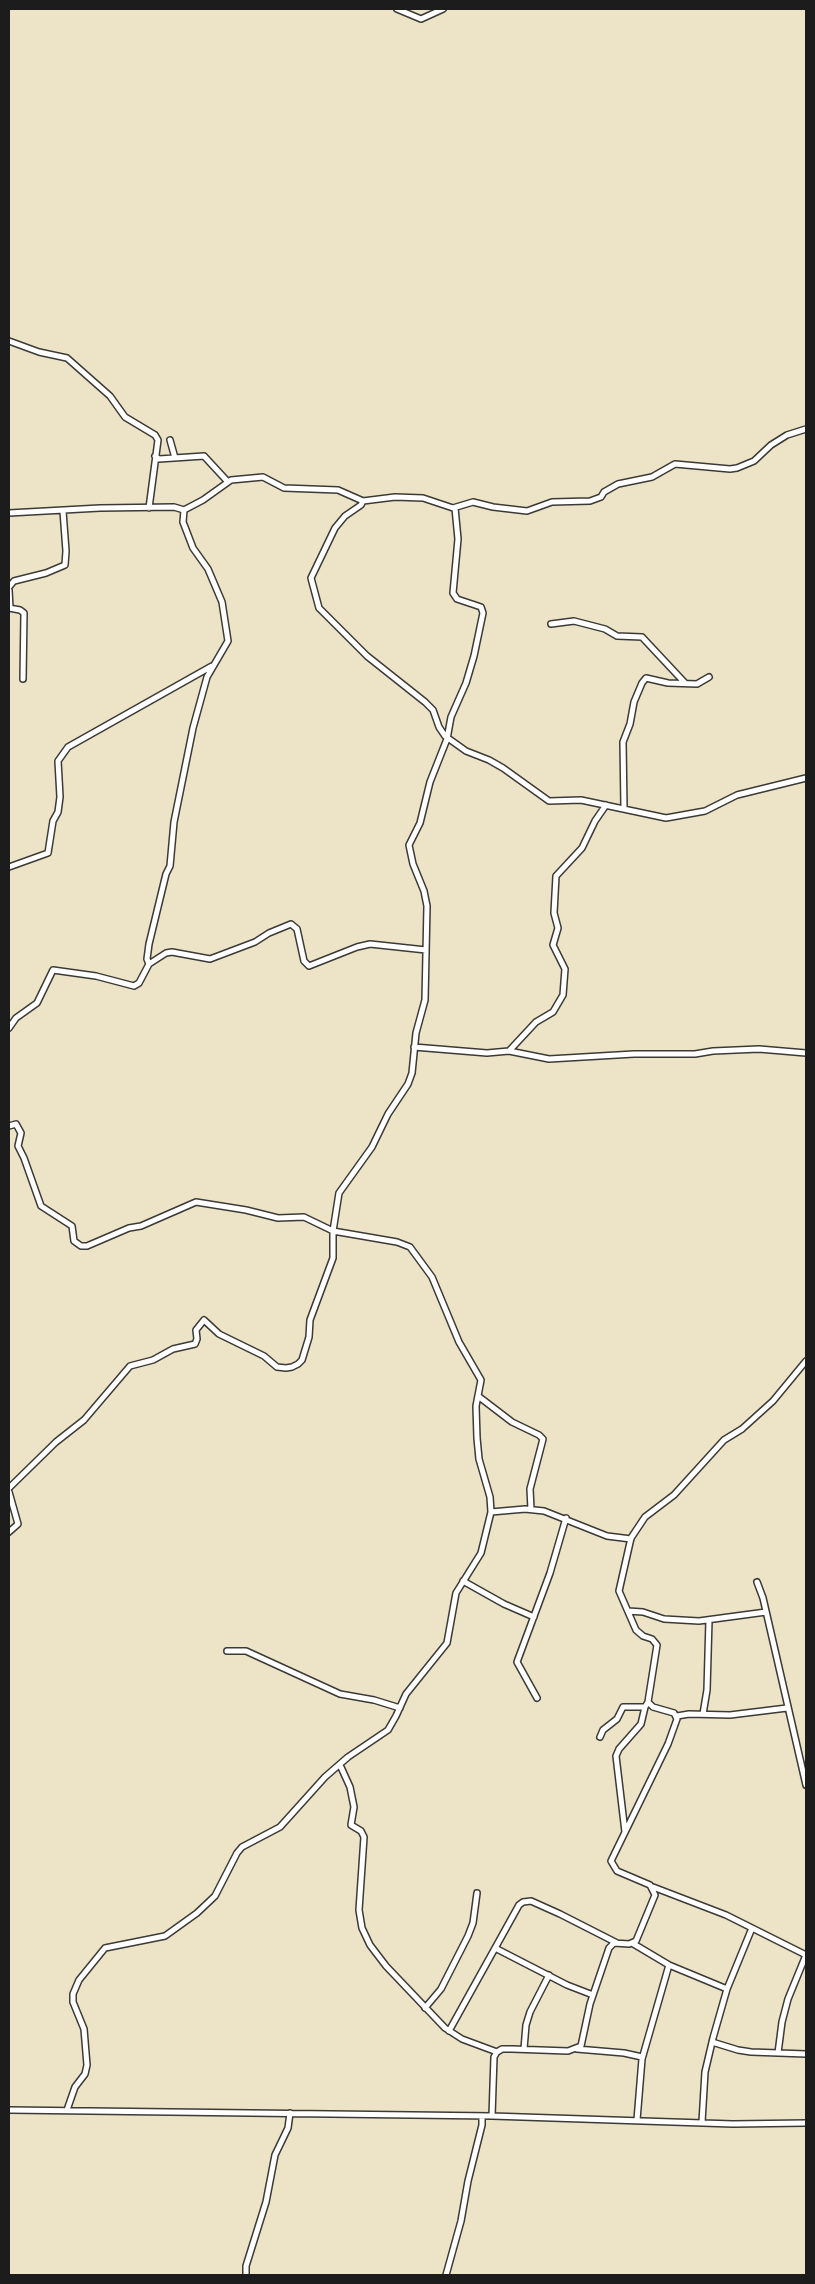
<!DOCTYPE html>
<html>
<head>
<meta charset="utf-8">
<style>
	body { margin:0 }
	#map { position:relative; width:815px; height:2284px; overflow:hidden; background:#ede4c7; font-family:"IM FELL Double Pica",serif }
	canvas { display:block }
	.frame { position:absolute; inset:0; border:10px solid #1c1c1c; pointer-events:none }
</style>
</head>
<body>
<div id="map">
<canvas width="815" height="2284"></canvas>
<div class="frame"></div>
</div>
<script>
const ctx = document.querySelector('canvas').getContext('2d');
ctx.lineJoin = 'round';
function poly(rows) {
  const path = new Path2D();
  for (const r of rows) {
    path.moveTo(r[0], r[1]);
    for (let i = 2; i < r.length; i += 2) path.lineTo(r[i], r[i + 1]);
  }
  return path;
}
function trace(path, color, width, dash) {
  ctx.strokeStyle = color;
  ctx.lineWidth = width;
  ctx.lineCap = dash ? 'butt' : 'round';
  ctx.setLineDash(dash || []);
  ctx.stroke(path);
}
const minor = poly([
	[397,9,421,19,443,9],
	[9,341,39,352,67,358,110,396,125,417,155,435,158,440,149,508],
	[170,440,175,458],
	[155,456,159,459,204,456,228,482],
	[363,501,361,505,345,516,335,528,311,578,319,608,367,656,425,702,433,710,439,727,445,736,466,751,489,760,503,768,549,801,581,800,666,818,705,811,737,795,806,778],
	[9,513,100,508,174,507,184,510,203,500,231,480,263,477,284,488,338,490,363,501,395,497,423,498,453,508,473,502,493,507,527,511,552,502,590,501,601,497,604,492,618,484,652,477,675,464,730,469,737,468,754,461,771,445,787,435,806,429],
	[9,587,14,581,46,573,65,565,66,551,63,511],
	[9,590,10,608],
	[9,608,20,610,24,613,23,679],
	[551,624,574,621,605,629,617,636,642,637,685,683],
	[624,808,623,742,630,724,634,702,642,683,646,678,668,683,697,684,709,677],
	[9,867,48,853,53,821,58,812,60,797,58,761,68,747,212,666],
	[149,964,147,959,149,944,166,874,170,866,174,822,193,728,207,677,228,641,222,602,208,569,193,548,183,522,184,510],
	[9,1028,16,1018,37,1003,53,970,96,976,134,986,139,983,149,964,166,953,172,952,210,959,255,942,269,933,291,924,297,929,304,961,309,966,357,947,370,944,426,950],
	[414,1047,487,1053,509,1051,549,1059,634,1054,695,1054,713,1051,759,1049,806,1053],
	[509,1051,536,1022,553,1012,563,995,565,969,553,945,558,928,554,913,556,876,582,848,595,821,606,805],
	[9,1126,16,1124,21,1133,18,1146,24,1158,41,1206,72,1226,74,1241,81,1246,87,1246,129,1228,141,1226,196,1202,246,1210,278,1218,304,1217,333,1231,397,1242,410,1247,432,1277,459,1342,481,1380,476,1406,477,1438,479,1459,490,1497,491,1512,481,1553,456,1593,447,1643,406,1694,396,1716,388,1730,348,1757,325,1777,280,1827,242,1847,237,1853,215,1896,197,1913,165,1936,105,1948,79,1980,73,1994,73,2002,84,2029,87,2065,85,2074,75,2087,67,2110],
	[478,1396,512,1422,539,1435,543,1439,530,1489,531,1509],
	[9,1488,56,1442,84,1420,130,1366,153,1360,173,1349,195,1344,197,1339,196,1330,204,1320,219,1334,264,1356,277,1367,286,1368,292,1367,298,1364,302,1360,309,1337,310,1320,333,1258,333,1231,339,1193,372,1147,388,1114,408,1084,412,1073,416,1033,425,1000,427,906,424,891,413,864,409,845,420,823,430,782,447,739,451,717,466,683,474,656,483,613,481,607,457,599,453,593,458,539,455,508],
	[9,1492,18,1524,9,1532],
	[491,1512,525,1509,544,1511,607,1536,631,1539],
	[463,1581,504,1604,534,1617],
	[757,1582,763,1598,806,1785],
	[628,1611,643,1612,664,1619,699,1621,766,1612],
	[227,1651,246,1651,340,1694,374,1700,400,1708],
	[537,1698,517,1662,550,1573,566,1518],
	[703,1714,707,1690,709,1620],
	[677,1716,689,1714,730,1715,787,1708],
	[600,1737,603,1730,617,1719,623,1707,645,1707],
	[340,1765,350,1787,354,1807,351,1825,361,1831,364,1837,359,1910,362,1928,370,1945,386,1966,445,2028,462,2039,497,2052],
	[625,1832,616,1756,619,1749,641,1724,645,1707,648,1702],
	[653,1887,726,1915,806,1955],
	[632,1943,669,1965,727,1989],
	[495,1948,567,1985,593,1995],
	[425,2008,441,1989,468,1936,473,1923,477,1893],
	[449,2031,519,1905,523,1902,531,1901,560,1914,617,1943],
	[712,2042,738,2050,751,2052,806,2054],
	[524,2049,526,2025,530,2012,549,1975],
	[577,2049,624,2053,642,2057],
	[778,2053,782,2022,788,1999,806,1955],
	[9,2110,492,2116,733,2124,806,2123],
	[492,2116,494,2057,497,2052,502,2049,512,2049,568,2051,581,2046,590,2004,609,1948,614,1943,629,1944,636,1941,655,1895,650,1885,617,1871,611,1861,668,1744,677,1719,674,1713,653,1707,648,1702,657,1645,652,1639,643,1636,636,1630,619,1591,631,1538,645,1517,674,1495,724,1440,742,1429,773,1401,806,1361],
	[637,2120,642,2059,669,1965],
	[702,2122,705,2072,713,2038,727,1989,752,1928],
	[246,2275,246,2266,266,2202,275,2155,288,2128,290,2113],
	[446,2275,461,2221,468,2181,482,2125,482,2116]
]);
trace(minor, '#3b3a36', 8);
trace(minor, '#fff', 5);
</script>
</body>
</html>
